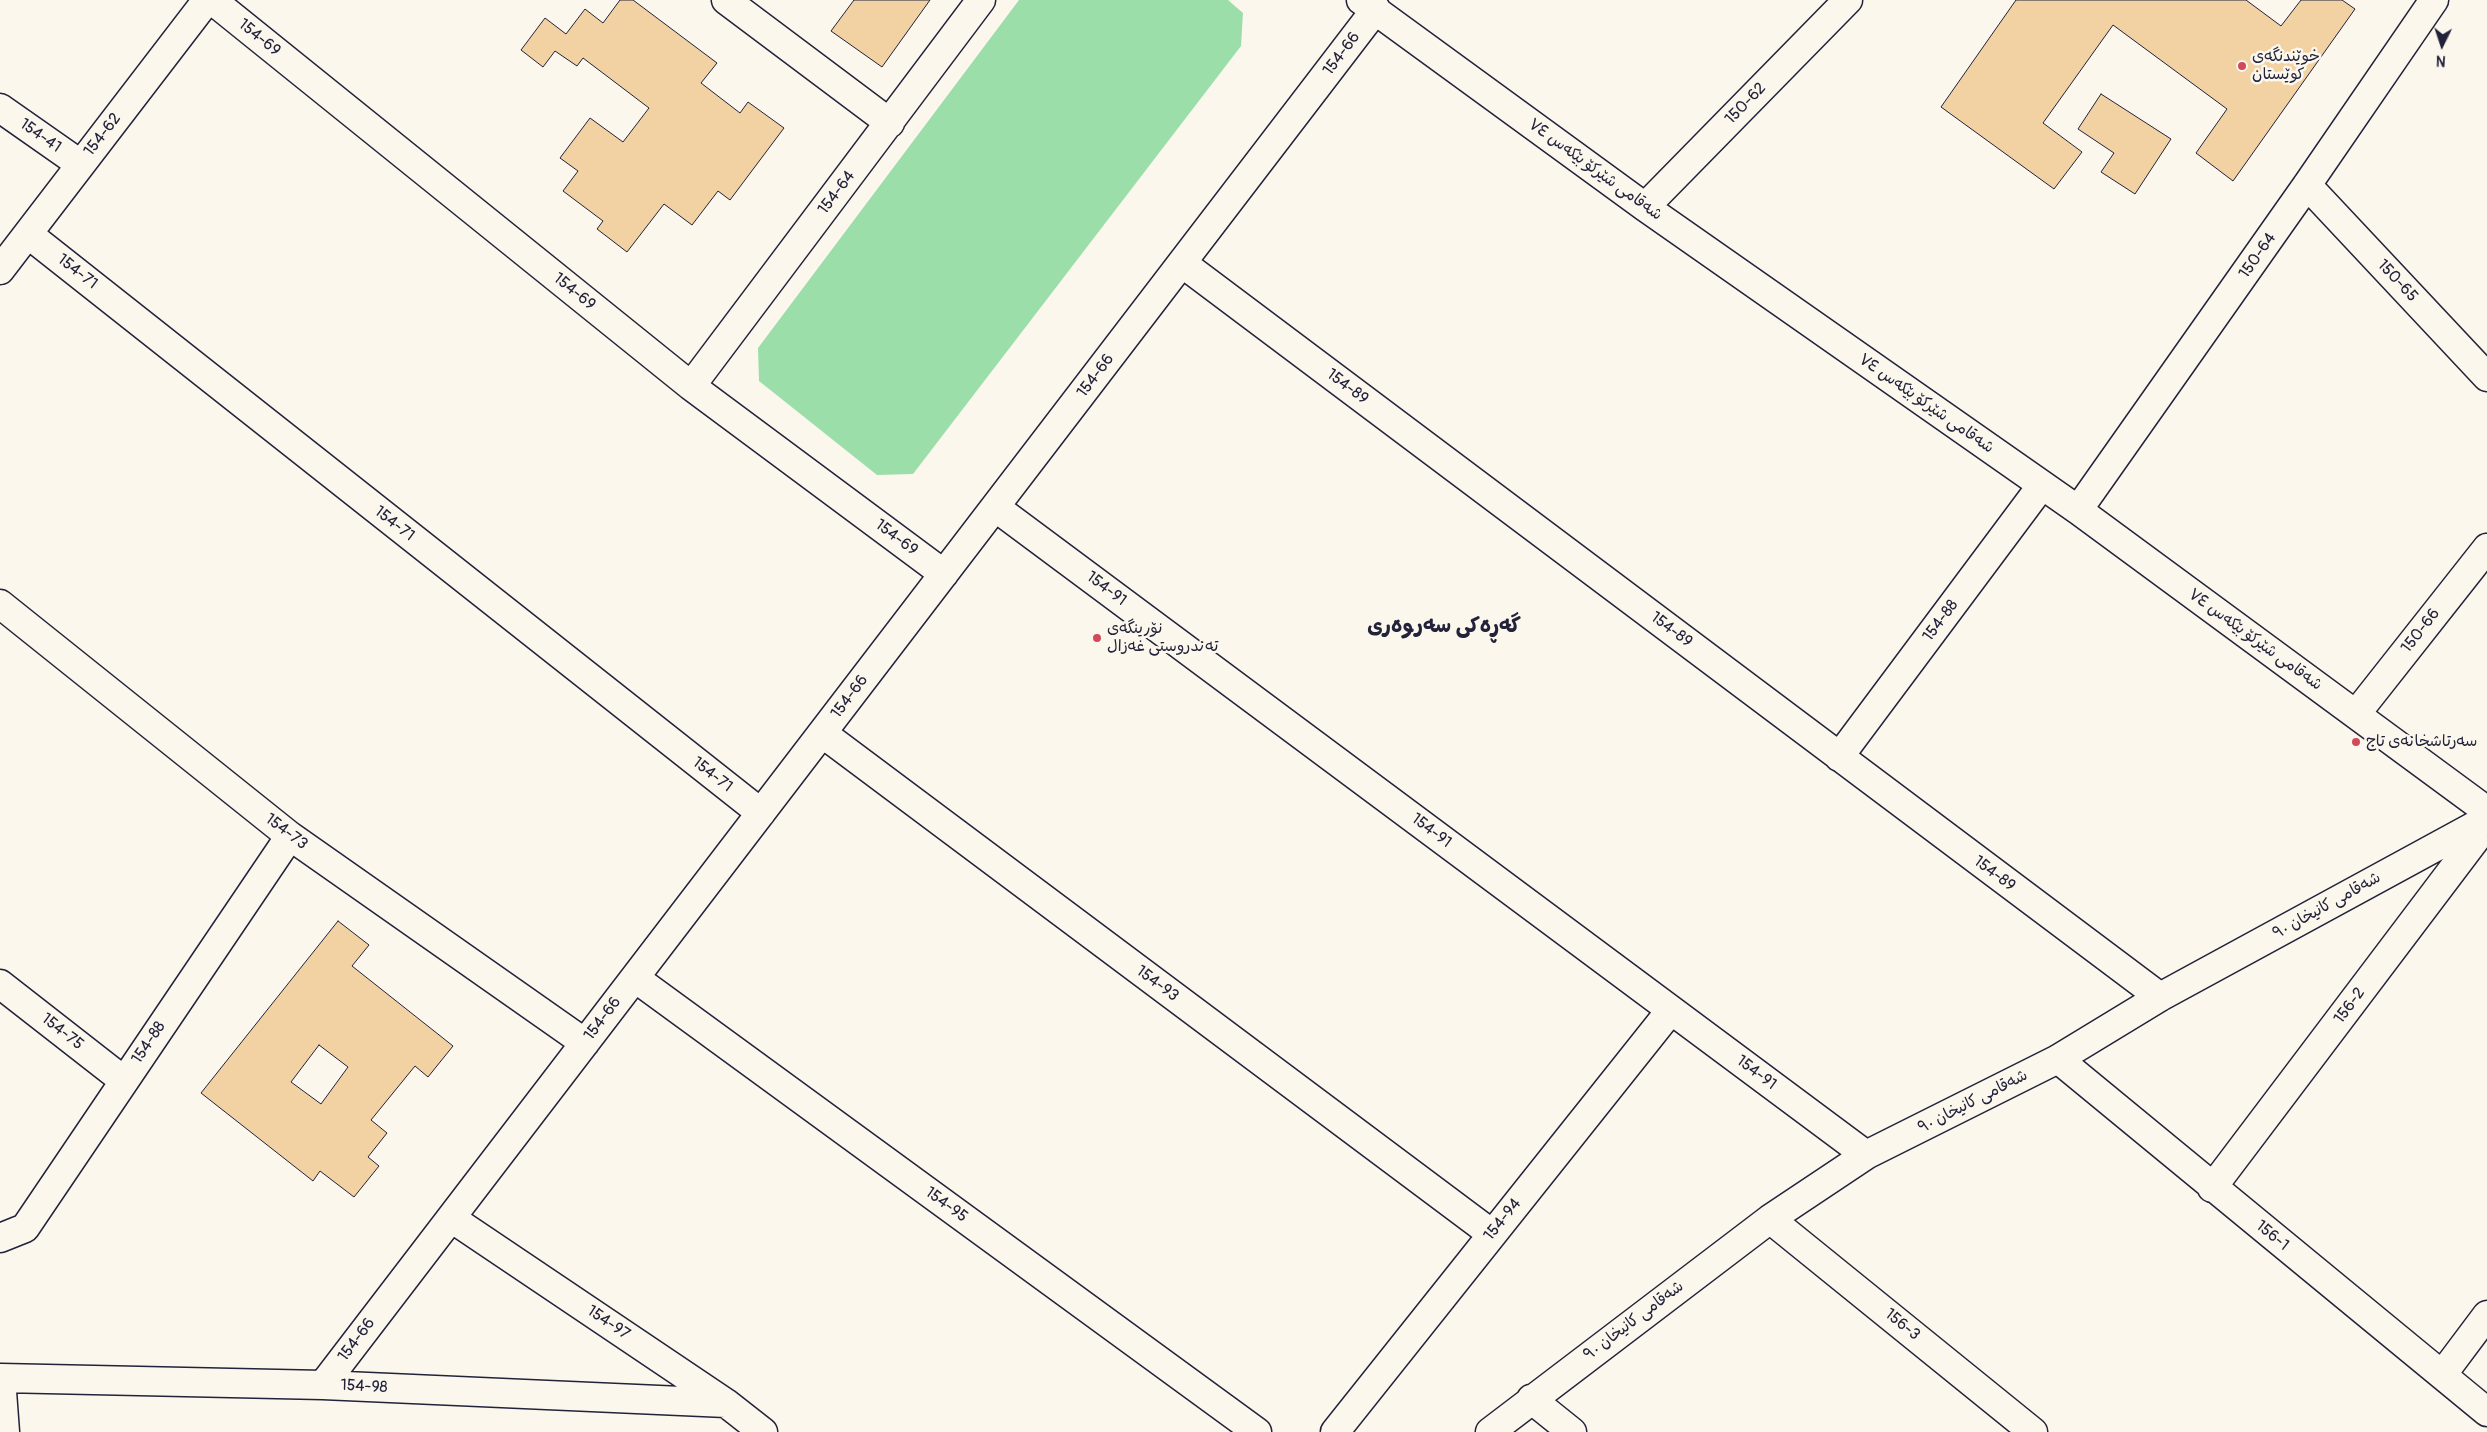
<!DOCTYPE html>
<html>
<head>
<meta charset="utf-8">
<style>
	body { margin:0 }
	#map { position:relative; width:2487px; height:1432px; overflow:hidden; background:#fbf7ec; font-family:Pangolin,sans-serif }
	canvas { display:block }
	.north { position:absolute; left:2417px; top:20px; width:50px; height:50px; -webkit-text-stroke:4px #fbf7ec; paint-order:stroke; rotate:184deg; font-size:14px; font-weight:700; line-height:20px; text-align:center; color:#22223b }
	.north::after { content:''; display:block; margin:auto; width:18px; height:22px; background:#22223b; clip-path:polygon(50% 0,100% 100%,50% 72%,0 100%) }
</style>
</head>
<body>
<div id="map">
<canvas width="2487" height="1432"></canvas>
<div class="north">N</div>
</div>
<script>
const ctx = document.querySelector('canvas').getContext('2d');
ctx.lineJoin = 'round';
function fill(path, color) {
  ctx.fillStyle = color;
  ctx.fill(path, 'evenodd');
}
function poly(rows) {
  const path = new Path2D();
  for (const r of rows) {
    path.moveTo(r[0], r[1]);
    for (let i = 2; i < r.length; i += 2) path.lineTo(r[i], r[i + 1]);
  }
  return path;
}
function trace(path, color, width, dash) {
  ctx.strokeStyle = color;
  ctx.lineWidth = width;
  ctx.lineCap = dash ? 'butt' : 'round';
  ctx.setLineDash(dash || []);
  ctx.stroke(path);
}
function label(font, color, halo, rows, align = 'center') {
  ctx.font = font + ' Pangolin,"Playpen Sans Arabic",sans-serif';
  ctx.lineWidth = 5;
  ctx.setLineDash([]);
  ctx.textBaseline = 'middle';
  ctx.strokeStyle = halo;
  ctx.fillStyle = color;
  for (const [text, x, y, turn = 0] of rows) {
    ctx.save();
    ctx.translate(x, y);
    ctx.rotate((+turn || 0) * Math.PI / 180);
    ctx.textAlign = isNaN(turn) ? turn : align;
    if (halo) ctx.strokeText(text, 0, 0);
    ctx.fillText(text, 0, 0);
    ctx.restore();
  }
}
fill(poly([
	[1019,0,1228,0,1243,13,1241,46,913,474,877,475,759,381,758,348]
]), '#9cdea9');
const building = poly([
	[620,0,633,0,717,63,701,83,740,113,748,102,784,128,730,200,718,191,692,225,664,204,627,252,597,229,603,221,563,191,578,171,560,158,590,118,623,142,649,108,583,58,577,66,555,51,543,67,521,50,545,18,566,34,585,9,603,23,620,0],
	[854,0,930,0,882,67,831,31,854,0],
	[2016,0,2246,0,2281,26,2301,0,2342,0,2355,9,2233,181,2196,153,2227,109,2113,25,2043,123,2082,152,2054,189,1941,107,2016,0],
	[2101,94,2171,139,2135,194,2101,172,2114,153,2078,129,2101,94],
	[338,921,369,945,352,966,453,1046,428,1077,415,1066,371,1120,387,1133,368,1157,379,1166,354,1197,320,1171,313,1181,201,1093,338,921],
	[319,1045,348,1067,321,1104,291,1082,319,1045]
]);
fill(building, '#f2d1a3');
trace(building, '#22223b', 1);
const minor = poly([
	[212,0,691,386,944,574],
	[726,0,890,123],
	[1361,0,1645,207,2078,510,2487,811],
	[0,108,80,164],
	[2307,185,2487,377],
	[1645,207,1848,0],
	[28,234,761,813],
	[1182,263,2160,997],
	[0,270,207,0],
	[691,386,981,0],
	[995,507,1866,1155],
	[2078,510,2307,185,2434,0],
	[0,604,290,836,585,1043],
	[2356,714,2487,548],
	[822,733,1492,1234],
	[1839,757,2042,485],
	[635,978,1257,1432],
	[0,984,123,1080],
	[2058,1059,2487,1412],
	[2212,1188,2487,824],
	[451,1218,726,1403,763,1432],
	[1770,1219,2033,1432],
	[0,1238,25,1228,290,836],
	[2442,1375,2487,1315],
	[323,1385,1376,9],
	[1531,1399,1572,1432],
	[5,1432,1,1378,323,1385,726,1403],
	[1335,1432,1671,1010],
	[1490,1432,1770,1219,1866,1155,2058,1059,2160,997,2487,819]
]);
trace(minor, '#22223b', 31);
trace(minor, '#fbf7ec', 28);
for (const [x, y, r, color] of [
	[2242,66,5,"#d1495b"],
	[1097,638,5,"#d1495b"],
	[2356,742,5,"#d1495b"]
]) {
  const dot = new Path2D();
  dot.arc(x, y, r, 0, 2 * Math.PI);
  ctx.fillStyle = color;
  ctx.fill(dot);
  trace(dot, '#fbf7ec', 2);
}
label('16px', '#22223b', '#fbf7ec', [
	["154-69",259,38,39],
	["154-66",1342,54,-53],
	["150-62",1746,104,-46],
	["154-62",103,135,-52],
	["154-41",40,136,35],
	["شەقامی شێرکۆ بێکەس ٧٤",1595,170,36],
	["154-64",837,193,-53],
	["150-64",2258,256,-55],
	["154-71",77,272,38],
	["150-65",2397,281,47],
	["154-69",574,292,39],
	["154-66",1096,376,-53],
	["154-89",1347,387,37],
	["شەقامی شێرکۆ بێکەس ٧٤",1926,404,35],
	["154-71",394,524,38],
	["154-69",896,538,37],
	["154-91",1106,589,37],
	["154-88",1941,621,-53],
	["154-89",1671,630,37],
	["150-66",2421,631,-52],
	["شەقامی شێرکۆ بێکەس ٧٤",2255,640,36],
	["154-66",850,697,-53],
	["154-71",712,775,38],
	["154-91",1431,831,37],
	["154-73",286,832,37],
	["154-89",1994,874,37],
	["شەقامی کانیخان ٩٠",2327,906,-29],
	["154-93",1157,984,37],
	["156-2",2350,1006,-53],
	["154-66",603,1019,-53],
	["154-75",62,1032,38],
	["154-88",149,1043,-56],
	["154-91",1756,1073,37],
	["شەقامی کانیخان ٩٠",1973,1102,-27],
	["154-95",946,1205,36],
	["154-94",1503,1220,-51],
	["156-1",2272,1236,39],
	["شەقامی کانیخان ٩٠",1634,1321,-37],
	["154-97",608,1323,34],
	["156-3",1902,1325,39],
	["154-66",357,1340,-53],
	["154-98",364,1387,3]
]);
label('16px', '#22223b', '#fbf7ec', [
	["خوێندنگەی",2252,57],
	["کوێستان",2252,75],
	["نۆرینگەی",1107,629],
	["تەندروستی غەزال",1107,647],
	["سەرتاشخانەی تاج",2366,742]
], 'left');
label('bold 21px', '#22223b', '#fbf7ec', [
	["گەڕەکی سەروەری",1444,627]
]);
</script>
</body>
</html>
